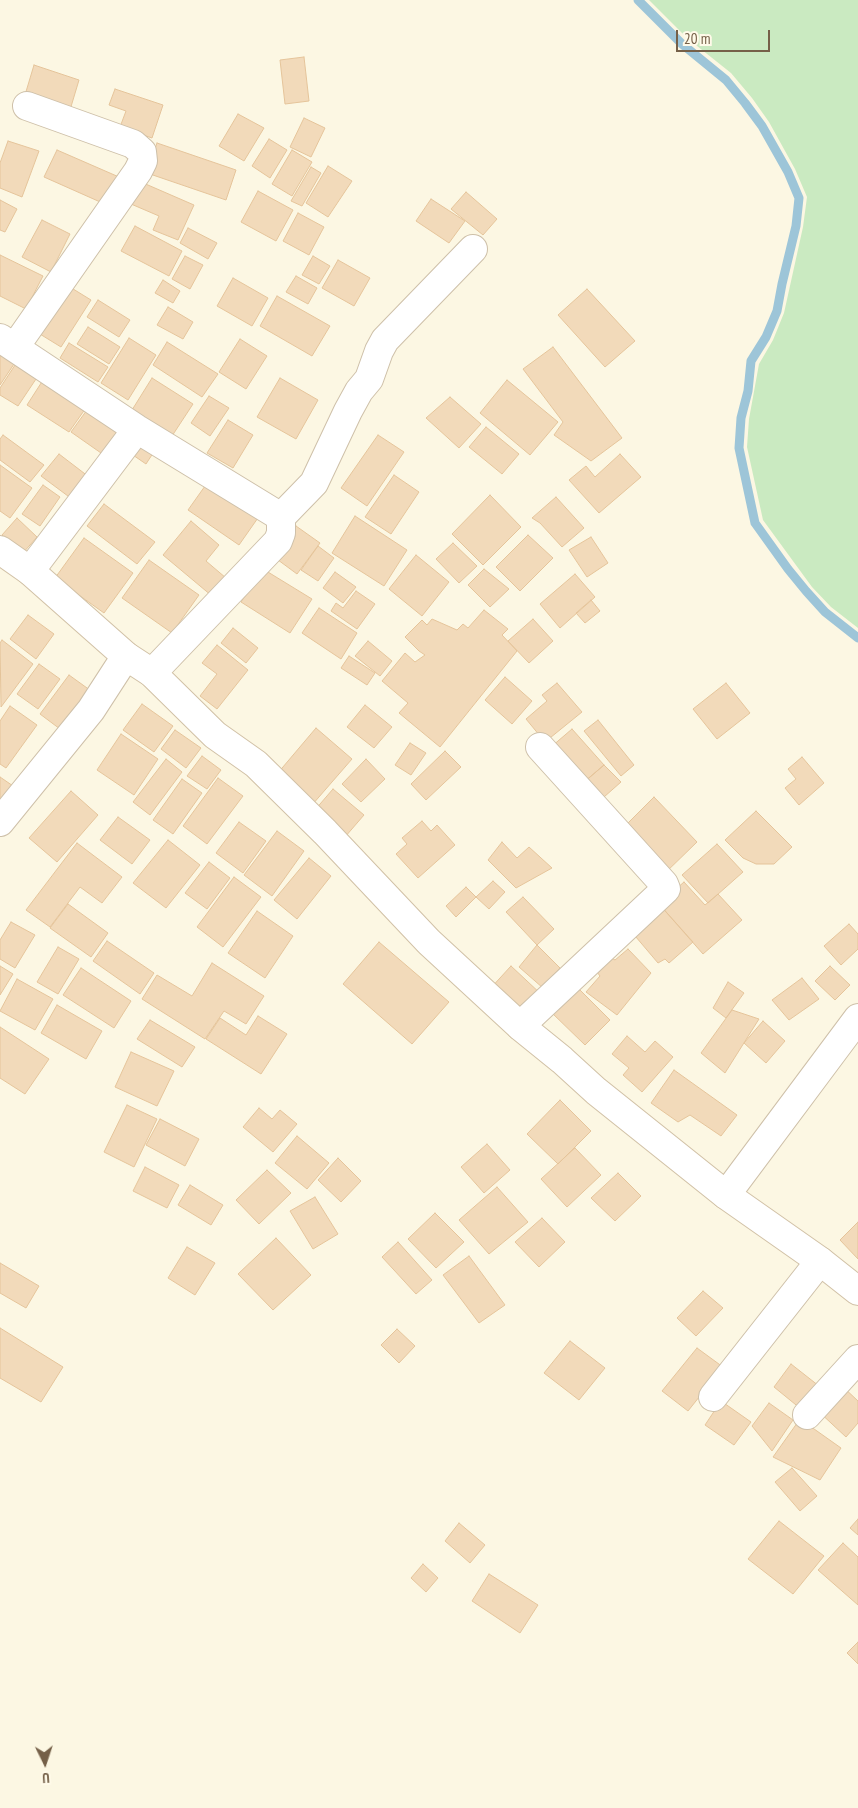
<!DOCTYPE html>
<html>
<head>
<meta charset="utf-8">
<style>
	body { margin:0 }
	#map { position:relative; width:858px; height:1808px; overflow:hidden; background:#fcf7e3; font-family:"PT Sans Narrow",sans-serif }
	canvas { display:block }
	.north { position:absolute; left:20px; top:1738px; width:50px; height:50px; -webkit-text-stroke:4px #fffae9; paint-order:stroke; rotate:176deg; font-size:14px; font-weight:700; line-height:20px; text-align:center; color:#756048 }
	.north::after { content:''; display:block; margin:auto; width:18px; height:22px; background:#756048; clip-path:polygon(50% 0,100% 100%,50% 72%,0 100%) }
	.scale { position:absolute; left:676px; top:30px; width:94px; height:22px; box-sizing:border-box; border:2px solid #756048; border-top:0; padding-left:6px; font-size:15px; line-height:18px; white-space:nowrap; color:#756048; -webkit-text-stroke:4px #fffae9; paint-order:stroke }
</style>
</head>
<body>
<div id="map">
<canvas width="858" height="1808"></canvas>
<div class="north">U</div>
<div class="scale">20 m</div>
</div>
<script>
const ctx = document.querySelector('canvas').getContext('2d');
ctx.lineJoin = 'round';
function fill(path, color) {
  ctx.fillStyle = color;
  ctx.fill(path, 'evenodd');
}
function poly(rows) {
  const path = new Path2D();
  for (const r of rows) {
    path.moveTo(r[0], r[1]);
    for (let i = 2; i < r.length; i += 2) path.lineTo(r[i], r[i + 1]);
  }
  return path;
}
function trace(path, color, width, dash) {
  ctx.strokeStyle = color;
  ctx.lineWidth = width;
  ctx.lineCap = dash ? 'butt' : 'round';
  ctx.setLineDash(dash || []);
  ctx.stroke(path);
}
fill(poly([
	[649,0,858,0,858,628,831,607,812,587,763,520,747,447,749,419,759,364,773,340,784,313,803,227,807,197,795,169,769,122,752,98,731,73,687,38]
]), '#caeac1');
trace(poly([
	[638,0,682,44,726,80,745,103,762,126,788,172,799,198,796,226,782,284,777,311,766,337,751,361,748,391,741,418,739,448,755,523,788,569,806,591,825,612,858,638]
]), '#9dc5d8', 9);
const building = poly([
	[304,57,309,101,285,104,280,60,304,57],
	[34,65,79,80,70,110,25,95,34,65],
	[115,89,163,105,152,138,120,127,126,111,109,105,115,89],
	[238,114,264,128,244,161,219,146,238,114],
	[304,118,325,128,311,157,290,147,304,118],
	[269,139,287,150,270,178,252,166,269,139],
	[8,141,39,151,22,197,0,188,0,163,8,141],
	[157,143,236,170,226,200,147,173,157,143],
	[57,150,119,177,107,205,44,177,57,150],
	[292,150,312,162,292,196,272,184,292,150],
	[328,166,352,181,328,217,306,203,328,166],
	[311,167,321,173,302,206,291,201,311,167],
	[141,182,194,205,178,240,153,230,159,216,131,204,141,182],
	[258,191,293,210,276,241,241,222,258,191],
	[466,192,497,219,483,235,451,209,466,192],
	[431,199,465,221,449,243,416,221,431,199],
	[0,200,17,209,5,232,0,230,0,200],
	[298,213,324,227,309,255,283,241,298,213],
	[42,220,70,234,51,272,22,257,42,220],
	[135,226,182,251,169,276,121,251,135,226],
	[188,228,217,243,208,259,180,243,188,228],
	[0,255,43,276,26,309,0,296,0,255],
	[185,256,203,265,190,289,172,279,185,256],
	[313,256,330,266,319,284,302,275,313,256],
	[338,260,370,278,354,306,322,288,338,260],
	[296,276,317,288,308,304,286,292,296,276],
	[233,278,268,298,252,326,217,306,233,278],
	[163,280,180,291,173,303,155,293,163,280],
	[65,284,91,300,61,347,35,331,65,284],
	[587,289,635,341,605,367,558,315,587,289],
	[277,296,330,326,312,356,260,326,277,296],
	[98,300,130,320,119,337,87,317,98,300],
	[168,307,193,322,183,339,157,325,168,307],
	[88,327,120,347,109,364,77,344,88,327],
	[129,338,156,355,128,400,101,383,129,338],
	[240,339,267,356,246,389,219,372,240,339],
	[167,342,218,374,202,397,153,365,167,342],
	[69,343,108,367,98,382,60,358,69,343],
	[0,347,18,358,0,385,0,347],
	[553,347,622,438,591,461,554,435,563,422,523,369,553,347],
	[19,359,40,373,18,406,0,395,0,388,19,359],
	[45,377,88,405,69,432,27,405,45,377],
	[152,378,193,404,172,436,132,410,152,378],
	[280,378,318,400,296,439,257,417,280,378],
	[507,380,558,422,530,455,480,413,507,380],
	[209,396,229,408,210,436,191,423,209,396],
	[450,397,481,424,459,448,426,418,450,397],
	[92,403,131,431,111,460,71,432,92,403],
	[228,420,253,435,233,468,207,453,228,420],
	[486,427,519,454,502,474,469,447,486,427],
	[3,435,44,465,30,482,0,460,0,439,3,435],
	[378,435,404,452,367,506,341,488,378,435],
	[142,437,157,447,146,464,130,453,142,437],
	[59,454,93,480,76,502,41,476,59,454],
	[620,454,641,477,599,513,569,480,586,466,595,477,620,454],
	[0,465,32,488,10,518,0,511,0,465],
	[394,475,419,492,391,534,365,517,394,475],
	[210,479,260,515,239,545,188,510,210,479],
	[43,485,60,497,40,526,22,514,43,485],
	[490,495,521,527,483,565,452,534,490,495],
	[556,497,584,528,562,547,540,523,532,518,556,497],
	[104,504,155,542,137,564,87,526,104,504],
	[355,516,407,550,384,586,332,553,355,516],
	[17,518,37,537,22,554,2,535,17,518],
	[191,521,219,545,206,561,226,578,212,596,163,555,191,521],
	[296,526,320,543,297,574,274,557,296,526],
	[528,535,553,558,520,591,496,567,528,535],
	[591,537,608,563,587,577,569,550,591,537],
	[84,538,133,573,104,613,55,578,84,538],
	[453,543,477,566,459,583,436,559,453,543],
	[318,546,334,558,318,581,301,570,318,546],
	[416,555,449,582,422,616,389,589,416,555],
	[149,560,199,595,172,633,122,598,149,560],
	[263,569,312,599,290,633,241,602,263,569],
	[484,569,509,589,490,607,468,585,484,569],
	[335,572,356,587,343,603,323,588,335,572],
	[575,574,595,597,560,628,540,604,575,574],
	[356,591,375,604,357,629,331,611,336,603,343,608,356,591],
	[591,600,600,611,585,623,576,613,591,600],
	[319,608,357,633,341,659,302,633,319,608],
	[484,610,508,629,502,635,517,651,440,747,399,713,408,703,382,681,405,653,415,662,425,655,419,651,405,637,422,620,427,625,432,619,457,630,463,624,468,628,484,610],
	[28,615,54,634,36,659,10,639,28,615],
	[533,619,553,641,529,663,508,641,533,619],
	[233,628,258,648,246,663,221,643,233,628],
	[2,640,33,664,1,707,0,643,2,640],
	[368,641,392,661,380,676,355,656,368,641],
	[217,645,248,670,217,709,200,696,217,674,202,663,217,645],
	[349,656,375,673,367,685,341,668,349,656],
	[39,664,60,679,38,709,17,694,39,664],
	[69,675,94,693,64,732,40,714,69,675],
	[505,677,532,701,512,724,485,700,505,677],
	[557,683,582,712,545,742,526,719,547,701,542,695,557,683],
	[726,683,750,713,717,739,693,709,726,683],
	[142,704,173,726,154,752,123,730,142,704],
	[365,705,392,727,374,748,347,727,365,705],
	[10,706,37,725,6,768,0,764,0,721,10,706],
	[598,720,634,765,621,776,584,731,598,720],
	[316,728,352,759,312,805,277,774,316,728],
	[572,729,604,765,583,783,551,747,572,729],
	[175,730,201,748,186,768,161,749,175,730],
	[121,734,158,759,134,795,97,770,121,734],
	[410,743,426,753,411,775,395,765,410,743],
	[445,751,461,767,426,800,411,784,445,751],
	[202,756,221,770,207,789,187,776,202,756],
	[802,757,824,783,799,805,785,788,796,779,788,769,802,757],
	[166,759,182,772,150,815,133,802,166,759],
	[366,759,385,779,361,802,342,784,366,759],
	[604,765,621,782,604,797,583,783,604,765],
	[0,777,16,788,0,809,0,777],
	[218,778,243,796,207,844,183,826,218,778],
	[182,779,202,793,173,834,153,820,182,779],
	[333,789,364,815,345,837,314,811,333,789],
	[71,791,98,815,57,862,29,838,71,791],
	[654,797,697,842,662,876,622,829,654,797],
	[756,811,792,847,774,864,756,864,743,858,725,840,756,811],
	[118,817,150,840,132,864,100,840,118,817],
	[422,821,431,831,437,825,455,845,418,878,396,854,407,844,402,838,422,821],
	[239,822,266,841,243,873,216,853,239,822],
	[277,831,304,851,272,896,244,875,277,831],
	[168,840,200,865,166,908,133,883,168,840],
	[502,842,517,858,529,847,552,868,516,888,488,860,502,842],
	[77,843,122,877,102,903,80,887,50,927,26,910,77,843],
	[717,844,743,872,708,903,682,875,717,844],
	[309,858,331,876,297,919,274,900,309,858],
	[209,862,230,878,207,909,185,893,209,862],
	[234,877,261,897,223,947,197,927,234,877],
	[493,881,505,892,489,909,476,897,493,881],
	[684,882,705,905,718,894,742,920,703,954,659,904,684,882],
	[466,887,476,897,456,917,446,906,466,887],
	[523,897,554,929,537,945,506,912,523,897],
	[68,904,108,933,91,957,50,928,68,904],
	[659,904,693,942,669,963,665,959,658,963,630,930,659,904],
	[257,911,293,936,265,978,228,953,257,911],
	[11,922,35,935,15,968,0,959,0,940,11,922],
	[849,924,858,934,858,949,841,965,824,946,849,924],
	[107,941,154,973,140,994,93,961,107,941],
	[379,942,449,1002,412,1044,343,984,379,942],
	[537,945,560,968,543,988,519,967,537,945],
	[58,947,79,959,58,994,37,982,58,947],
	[628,949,651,973,617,1015,586,992,600,976,597,972,610,957,615,960,628,949],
	[212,963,264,996,246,1024,224,1011,205,1039,142,999,157,975,192,996,212,963],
	[0,966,13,974,0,995,0,966],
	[511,966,542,995,519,1019,489,990,511,966],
	[830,966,850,985,835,1000,815,981,830,966],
	[81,968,131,1001,114,1028,63,995,81,968],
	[802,978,819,999,789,1020,772,1000,802,978],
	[17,979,53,999,35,1030,0,1011,17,979],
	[728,982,744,993,726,1018,713,1008,728,982],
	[577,987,610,1020,585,1045,551,1012,577,987],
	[57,1005,102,1031,86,1059,41,1033,57,1005],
	[732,1010,759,1019,725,1073,701,1053,732,1010],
	[258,1016,287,1034,261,1074,206,1039,220,1018,246,1035,258,1016],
	[150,1020,195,1047,182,1067,137,1039,150,1020],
	[763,1021,785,1041,766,1063,744,1043,763,1021],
	[0,1027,49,1059,25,1094,0,1078,0,1027],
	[627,1036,645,1052,655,1041,673,1057,642,1092,623,1075,629,1068,612,1054,627,1036],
	[131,1052,174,1071,157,1106,115,1087,131,1052],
	[674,1070,737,1115,721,1136,690,1115,678,1122,651,1103,674,1070],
	[560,1100,591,1131,558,1164,527,1134,560,1100],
	[127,1105,157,1119,134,1167,104,1152,127,1105],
	[259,1108,272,1119,280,1110,297,1124,273,1152,243,1127,259,1108],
	[160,1119,199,1139,185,1166,146,1145,160,1119],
	[297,1136,329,1163,307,1189,275,1163,297,1136],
	[487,1144,510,1170,484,1193,461,1167,487,1144],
	[575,1148,601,1175,567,1207,541,1179,575,1148],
	[338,1158,361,1181,341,1202,318,1180,338,1158],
	[145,1167,179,1185,167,1208,133,1191,145,1167],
	[267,1170,291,1193,259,1224,236,1200,267,1170],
	[618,1173,641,1196,615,1221,591,1198,618,1173],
	[190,1185,223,1205,211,1225,178,1205,190,1185],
	[497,1187,528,1222,489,1254,459,1220,497,1187],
	[315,1197,338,1234,313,1249,290,1211,315,1197],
	[435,1213,464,1242,436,1268,408,1239,435,1213],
	[542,1218,565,1242,539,1267,515,1242,542,1218],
	[858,1222,858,1259,840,1240,858,1222],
	[276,1238,311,1275,273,1310,238,1274,276,1238],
	[398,1242,432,1280,416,1294,382,1257,398,1242],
	[187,1247,215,1263,195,1295,168,1278,187,1247],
	[469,1256,505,1305,479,1323,443,1275,469,1256],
	[0,1263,39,1286,26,1308,0,1293,0,1263],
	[703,1291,723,1308,696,1336,677,1318,703,1291],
	[0,1328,63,1367,41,1402,0,1378,0,1328],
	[397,1329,415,1346,399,1363,381,1345,397,1329],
	[570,1341,605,1368,579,1400,544,1373,570,1341],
	[697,1348,723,1367,688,1411,662,1391,697,1348],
	[791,1364,819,1386,801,1409,774,1387,791,1364],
	[841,1385,858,1401,858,1423,846,1437,817,1410,841,1385],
	[721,1401,751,1422,734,1445,705,1425,721,1401],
	[769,1403,793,1420,772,1451,752,1426,769,1403],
	[800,1419,841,1448,820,1480,773,1457,800,1419],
	[792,1468,817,1496,800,1511,775,1482,792,1468],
	[858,1519,858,1535,850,1528,858,1519],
	[779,1521,824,1556,793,1594,748,1559,779,1521],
	[459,1523,485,1545,470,1563,445,1541,459,1523],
	[843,1543,858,1557,858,1605,818,1570,843,1543],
	[423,1564,438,1578,426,1592,411,1578,423,1564],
	[489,1574,538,1605,520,1633,472,1601,489,1574],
	[858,1642,858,1664,847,1653,858,1642]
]);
fill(building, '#f2daba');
trace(building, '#e5c49a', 1);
const street = poly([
	[0,338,137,429,281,517],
	[15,347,138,171,143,161,142,152,133,144,27,106],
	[30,571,137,429],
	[152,673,278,541,281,533,281,517,314,483,348,411,359,391,369,379,379,351,385,340,473,249],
	[0,822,91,710,126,656],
	[520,1026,666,889,664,884,540,747],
	[726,1195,858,1018],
	[713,1397,820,1261],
	[807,1415,858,1359]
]);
const secondary = poly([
	[0,550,30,571,126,656,152,673,215,735,256,764,325,832,429,942,520,1026,562,1060,596,1091,726,1195,820,1261,858,1291]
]);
trace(street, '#cec0a9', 30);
trace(secondary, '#d1c1a6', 30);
trace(street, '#fff', 28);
trace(secondary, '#fff', 28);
</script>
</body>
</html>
